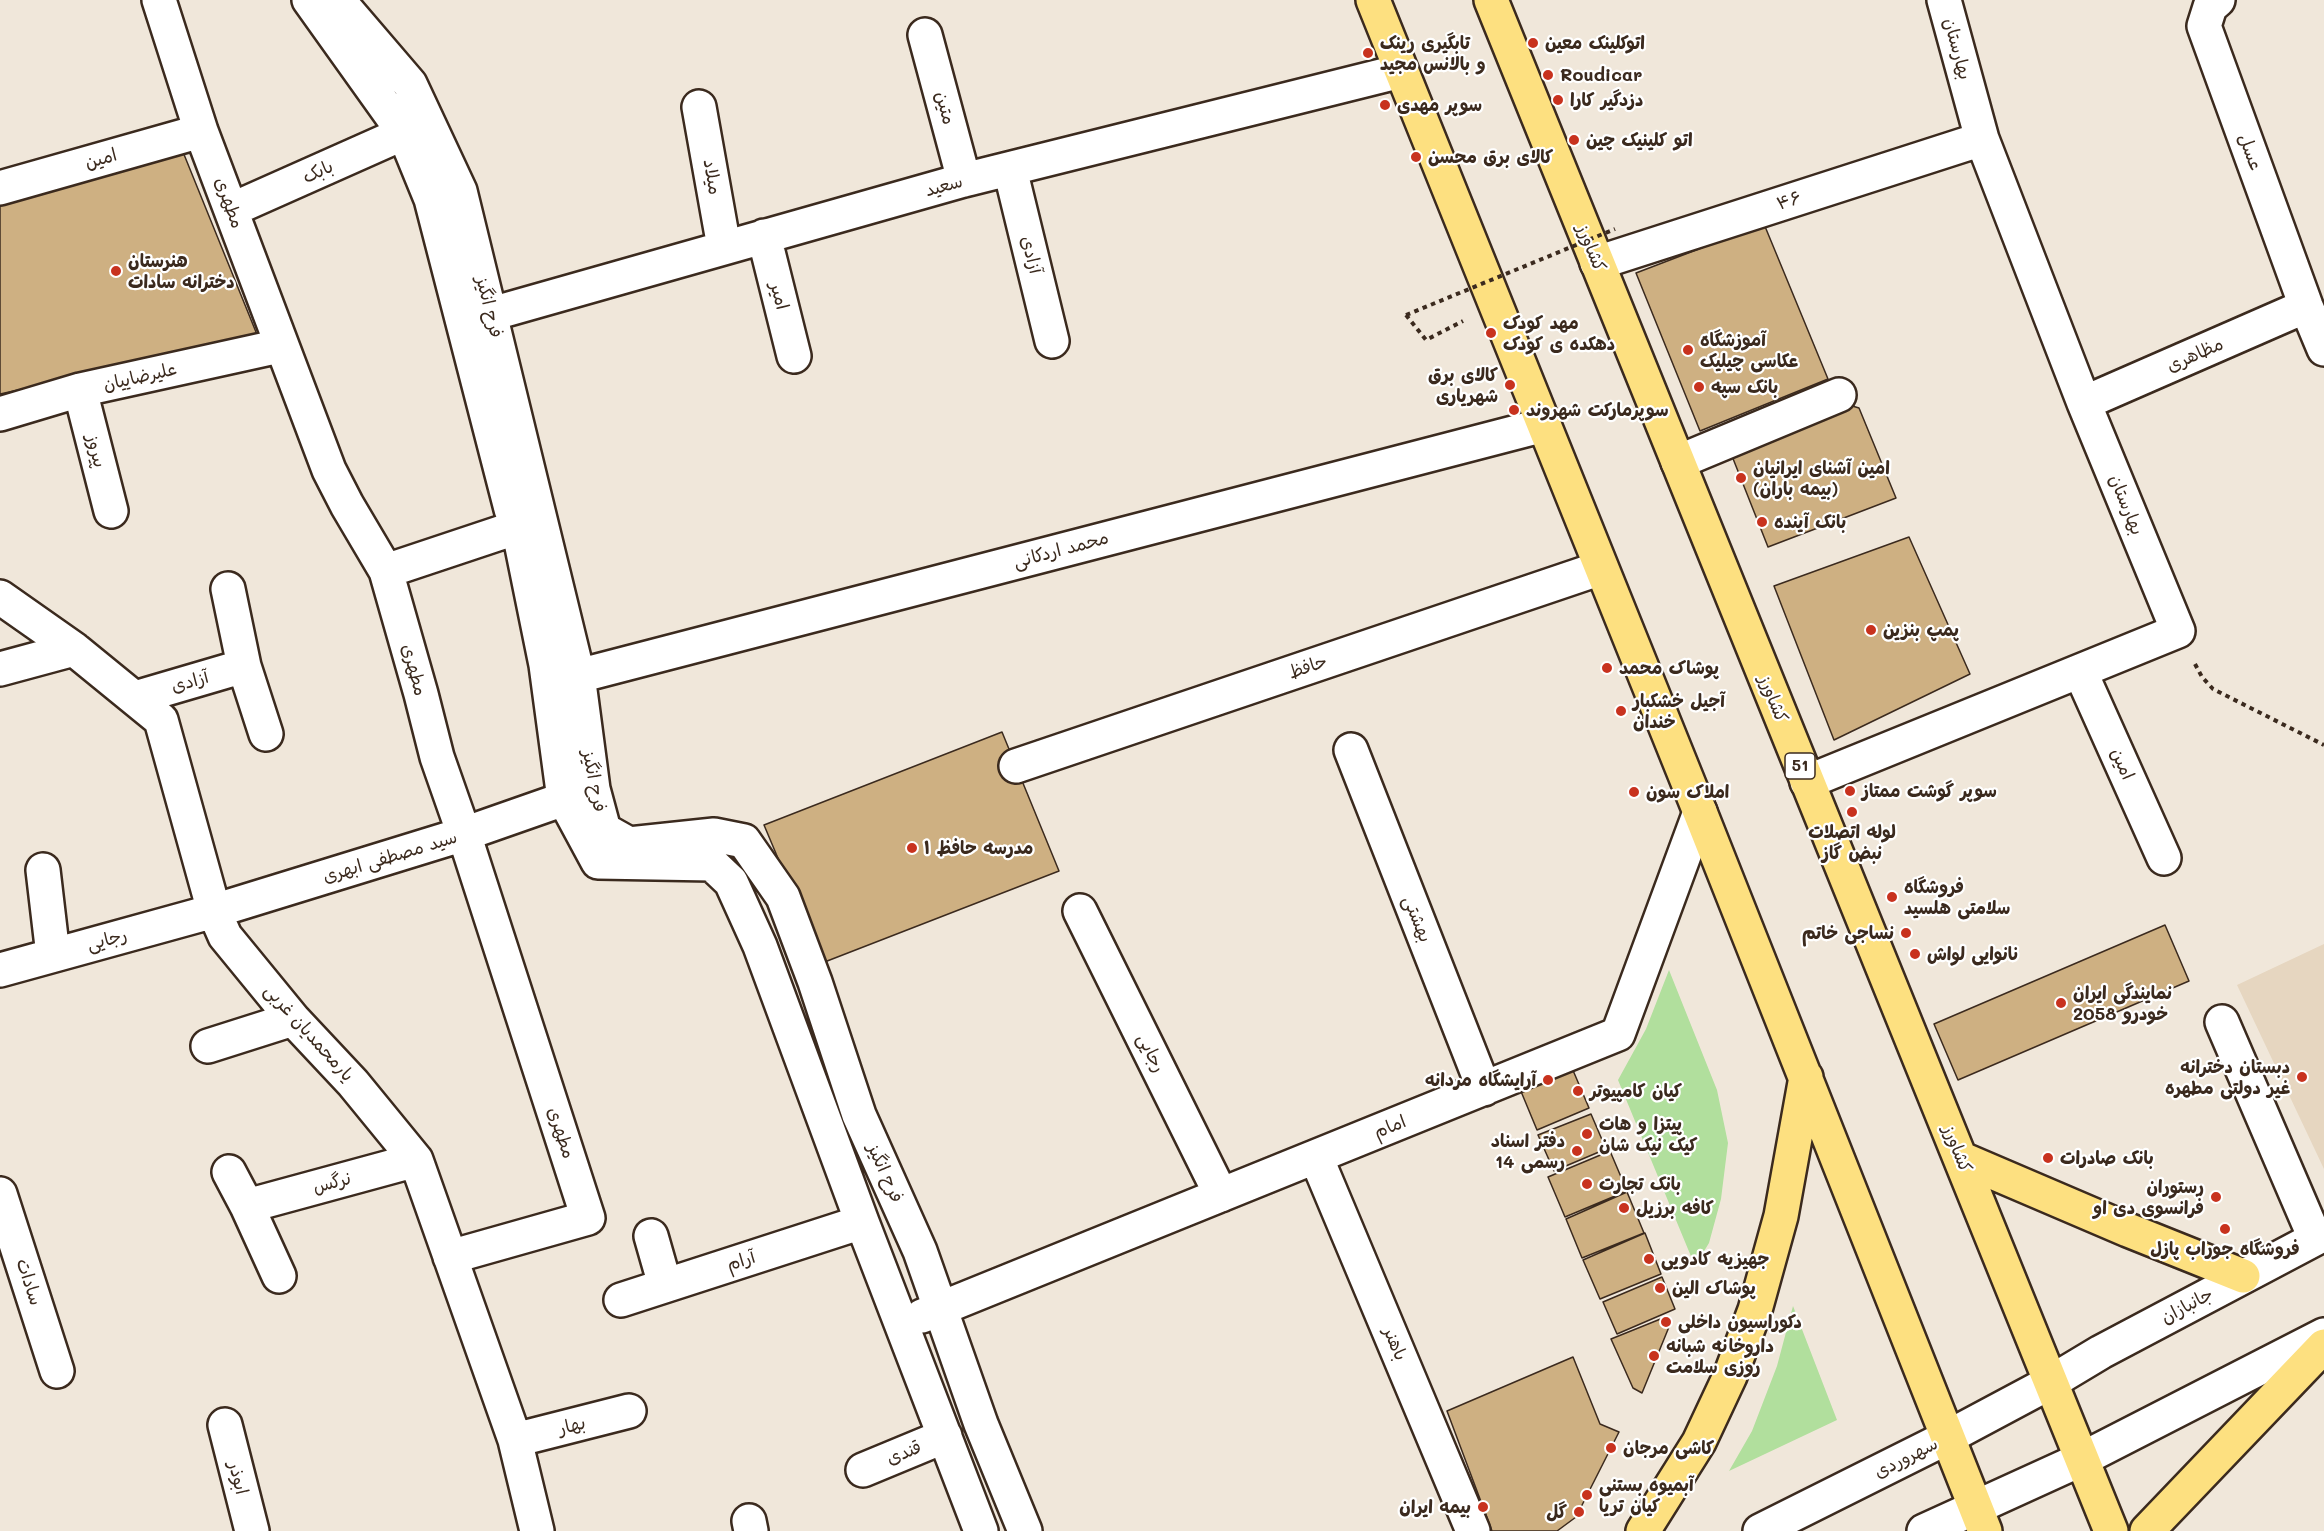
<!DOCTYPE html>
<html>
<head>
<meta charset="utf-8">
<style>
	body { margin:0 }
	canvas { display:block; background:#f0e7da }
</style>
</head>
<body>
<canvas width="2324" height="1531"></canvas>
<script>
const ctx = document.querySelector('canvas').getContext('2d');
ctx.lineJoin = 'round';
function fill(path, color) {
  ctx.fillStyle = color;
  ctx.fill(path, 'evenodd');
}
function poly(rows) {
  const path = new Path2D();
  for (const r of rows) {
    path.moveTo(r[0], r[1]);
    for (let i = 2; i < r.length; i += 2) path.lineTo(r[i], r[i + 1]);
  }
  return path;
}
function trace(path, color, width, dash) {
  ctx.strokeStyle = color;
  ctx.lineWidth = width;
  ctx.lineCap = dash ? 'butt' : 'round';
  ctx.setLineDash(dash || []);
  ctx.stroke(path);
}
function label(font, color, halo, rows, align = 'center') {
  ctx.font = font + ' Mali,"Playpen Sans Arabic",sans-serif';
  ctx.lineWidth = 4.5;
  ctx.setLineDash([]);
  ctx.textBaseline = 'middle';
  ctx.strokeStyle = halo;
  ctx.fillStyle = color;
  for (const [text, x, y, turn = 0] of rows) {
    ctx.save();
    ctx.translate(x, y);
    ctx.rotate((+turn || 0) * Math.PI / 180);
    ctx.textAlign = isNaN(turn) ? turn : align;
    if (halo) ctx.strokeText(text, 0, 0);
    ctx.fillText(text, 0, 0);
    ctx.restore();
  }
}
fill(poly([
	[2324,944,2324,1169,2237,985]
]), '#e6d6c0');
fill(poly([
	[1669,970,1717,1090,1728,1143,1721,1199,1709,1243,1695,1266,1618,1080,1646,1029],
	[1793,1306,1837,1420,1729,1471,1752,1431,1777,1366]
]), '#b1df9d');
const building = poly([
	[183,152,258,337,0,394,0,206,183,152],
	[1764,224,1828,379,1700,431,1636,273,1764,224],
	[1849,405,1859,408,1896,498,1768,547,1730,451,1849,405],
	[1909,537,1970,674,1834,740,1774,586,1909,537],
	[1002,732,1059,871,822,963,764,825,1002,732],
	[2165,925,2189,981,1958,1080,1934,1024,2165,925],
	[1572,1068,1589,1108,1537,1130,1520,1089,1572,1068],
	[1591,1114,1606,1149,1554,1171,1538,1135,1591,1114],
	[1610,1151,1627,1191,1565,1217,1548,1177,1610,1151],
	[1627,1192,1644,1233,1582,1258,1566,1219,1627,1192],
	[1645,1233,1661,1274,1600,1299,1583,1260,1645,1233],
	[1662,1277,1675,1309,1617,1334,1603,1302,1662,1277],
	[1663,1318,1671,1322,1642,1393,1633,1388,1611,1339,1663,1318],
	[1573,1357,1600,1424,1619,1432,1576,1517,1557,1531,1492,1531,1447,1411,1573,1357]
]);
fill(building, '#ceb082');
trace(building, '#3b2a1e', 1.5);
const street = poly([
	[159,0,201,131,329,470,347,505,386,571,421,694,437,757,464,834,588,1218,450,1257],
	[309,0,404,133,431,199,511,509,518,527,546,665,564,799,598,862,712,864,731,882,760,946,862,1222,981,1531],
	[338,0,410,84,460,191,578,675,593,789,604,830,629,844,714,835,744,841,783,897,815,982,859,1115,920,1251,981,1424,1025,1531],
	[2218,0,2210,7,2204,26,2306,306,2324,349],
	[925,35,964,180],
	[699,107,724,247],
	[1010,169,1052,341],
	[0,188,201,131],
	[231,210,404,133],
	[764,236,794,356],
	[1597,263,1982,139],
	[470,320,964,180,1401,71],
	[80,390,111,511],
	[2084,403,2306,306],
	[0,414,80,390,280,346],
	[1678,462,1839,395],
	[386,571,518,527],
	[228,589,244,666,266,734],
	[0,597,74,649,161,720,214,911,225,936,293,1019,353,1083,416,1160,515,1440,537,1531],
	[0,669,74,649],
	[2080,671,2164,858],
	[559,681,1544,425],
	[135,698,244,666],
	[1351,750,1484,1089],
	[1016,766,1601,568],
	[1807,782,2178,631,2084,403,1982,139,1944,0],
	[43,870,53,955],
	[1080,911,1221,1195],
	[0,970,214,911,464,834,564,799],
	[2222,1022,2315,1238],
	[208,1046,293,1019],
	[1316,1157,1473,1531],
	[229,1172,247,1206,279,1276],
	[0,1194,57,1371],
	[247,1206,416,1160],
	[651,1236,665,1285],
	[621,1300,862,1222],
	[922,1316,1618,1034,1700,812],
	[225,1425,252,1531],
	[515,1440,629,1411],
	[863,1470,945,1436],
	[749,1521,751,1531]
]);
const secondary = poly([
	[1760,1531,1948,1437,2051,1382,2101,1352,2324,1234],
	[1924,1531,2082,1459,2324,1335]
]);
const primary = poly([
	[1373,0,1700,812,1985,1531],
	[1491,0,2111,1531],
	[1962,1159,2128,1230,2243,1276],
	[1643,1531,1699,1442,1730,1376,1755,1310,1781,1216,1806,1077],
	[2147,1531,2324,1346]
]);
trace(street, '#3b2a1e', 38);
trace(secondary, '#3b2a1e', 38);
trace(primary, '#3b2a1e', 38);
trace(poly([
	[1406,315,1426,340,1463,321],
	[2195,664,2202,677,2213,689,2324,745]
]), '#3b2a1e', 4, [4.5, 4.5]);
trace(street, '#fff', 33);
trace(secondary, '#fff', 33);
trace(primary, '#fde080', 33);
trace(poly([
	[1406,315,1615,229]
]), '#3b2a1e', 4, [4.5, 4.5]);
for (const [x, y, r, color] of [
	[1533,43,6,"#c8321e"],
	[1368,53,6,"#c8321e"],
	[1548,75,6,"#c8321e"],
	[1558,100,6,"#c8321e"],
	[1385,105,6,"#c8321e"],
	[1574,140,6,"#c8321e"],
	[1416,157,6,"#c8321e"],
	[116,271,6,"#c8321e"],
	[1491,333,6,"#c8321e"],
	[1688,350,6,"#c8321e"],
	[1510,385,6,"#c8321e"],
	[1699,387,6,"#c8321e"],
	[1514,410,6,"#c8321e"],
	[1741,478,6,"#c8321e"],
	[1762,522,6,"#c8321e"],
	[1871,630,6,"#c8321e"],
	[1607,668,6,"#c8321e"],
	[1621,711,6,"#c8321e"],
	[1850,791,6,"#c8321e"],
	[1634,792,6,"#c8321e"],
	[1852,812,6,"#c8321e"],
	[912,848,6,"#c8321e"],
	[1892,897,6,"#c8321e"],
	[1906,933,6,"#c8321e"],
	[1915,954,6,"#c8321e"],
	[2061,1003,6,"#c8321e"],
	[2302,1077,6,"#c8321e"],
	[1548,1080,6,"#c8321e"],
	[1578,1091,6,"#c8321e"],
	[1587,1134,6,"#c8321e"],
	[1577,1151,6,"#c8321e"],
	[2048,1158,6,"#c8321e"],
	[1587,1184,6,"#c8321e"],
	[2216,1197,6,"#c8321e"],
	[1624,1208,6,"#c8321e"],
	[2225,1229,6,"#c8321e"],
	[1649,1259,6,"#c8321e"],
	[1660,1288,6,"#c8321e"],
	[1666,1322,6,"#c8321e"],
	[1654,1356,6,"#c8321e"],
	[1611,1448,6,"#c8321e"],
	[1587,1495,6,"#c8321e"],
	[1483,1507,6,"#c8321e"],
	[1579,1512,6,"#c8321e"]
]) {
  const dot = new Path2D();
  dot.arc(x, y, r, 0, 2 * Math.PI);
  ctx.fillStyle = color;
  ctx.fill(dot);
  trace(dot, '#fff', 2);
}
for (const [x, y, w] of [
	[1800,766,30]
]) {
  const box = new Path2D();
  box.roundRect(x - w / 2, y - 13, w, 26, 4.5);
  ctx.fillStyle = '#fff';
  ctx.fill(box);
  trace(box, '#3b2a1e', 1.5);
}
label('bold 16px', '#3b2a1e', null, [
	["51",1800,766]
]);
label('bold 18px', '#3b2a1e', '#fff', [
	["تابگیری رینک",1380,43],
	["و بالانس مجید",1380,64],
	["اتوکلینک معین",1545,43],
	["Roudicar",1560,75],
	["دزدگیر کارا",1570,100],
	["سوپر مهدی",1397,105],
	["اتو کلینیک چین",1586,140],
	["کالای برق محسن",1428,157],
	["هنرستان",128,261],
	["دخترانه سادات",128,282],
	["مهد کودک",1503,323],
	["دهکده ی کودک",1503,344],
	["آموزشگاه",1700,340],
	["عکاسی چیلیک",1700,361],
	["کالای برق",1498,375,"right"],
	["شهریاری",1498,396,"right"],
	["بانک سپه",1711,387],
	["سوپرمارکت شهروند",1526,410],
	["امین آشنای ایرانیان",1753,468],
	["(بیمه باران)",1753,489],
	["بانک آینده",1774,522],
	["پمپ بنزین",1883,630],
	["پوشاک محمد",1619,668],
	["آجیل خشکبار",1633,701],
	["خندان",1633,722],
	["سوپر گوشت ممتاز",1862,791],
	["املاک سون",1646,792],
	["لوله اتصلات",1852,832,"center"],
	["نبض گاز",1852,853,"center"],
	["مدرسه حافظ ۱",924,848],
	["فروشگاه",1904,887],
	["سلامتی هلسید",1904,908],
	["نساجی خاتم",1894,933,"right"],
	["نانوایی لواش",1927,954],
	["نمایندگی ایران",2073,993],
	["خودرو 2058",2073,1014],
	["دبستان دخترانه",2290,1067,"right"],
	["غیر دولتی مطهره",2290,1088,"right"],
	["آرایشگاه مردانه",1536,1080,"right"],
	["کیان کامپیوتر",1590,1091],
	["پیتزا و هات",1599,1124],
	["کیک نیک شان",1599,1145],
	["دفتر اسناد",1565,1141,"right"],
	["رسمی 14",1565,1162,"right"],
	["بانک صادرات",2060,1158],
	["بانک تجارت",1599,1184],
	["رستوران",2204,1187,"right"],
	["فرانسوی دی او",2204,1208,"right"],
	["کافه برزیل",1636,1208],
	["فروشگاه جوراب پازل",2225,1249,"center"],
	["جهیزیه کادویی",1661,1259],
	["پوشاک الین",1672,1288],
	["دکوراسیون داخلی",1678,1322],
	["داروخانه شبانه",1666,1346],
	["روزی سلامت",1666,1367],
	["کاشی مرجان",1623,1448],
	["آبمیوه بستنی",1599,1485],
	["کیان تریا",1599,1506],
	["بیمه ایران",1471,1507,"right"],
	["گل",1567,1512,"right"]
], 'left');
label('18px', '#3b2a1e', '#fff', [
	["بهارستان",1957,49,75],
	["متین",945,108,75],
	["عسل",2250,152,70],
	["امین",101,159,-16],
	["بابک",318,172,-24],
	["میلاد",712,177,80],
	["سعید",944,186,-15],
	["۴۶",1789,201,-18],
	["مطهری",229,203,70],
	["کشاورز",1591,248,68],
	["آزادی",1031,255,76],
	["امیر",779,296,75],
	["فرح انگیز",489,307,76],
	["مظاهری",2195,355,-24],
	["علیرضاییان",140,377,-13],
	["پیروز",96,451,76],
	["بهارستان",2126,505,68],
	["محمد اردکانی",1061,550,-15],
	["حافظ",1308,667,-19],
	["مطهری",414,670,75],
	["آزادی",190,682,-16],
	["کشاورز",1773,699,68],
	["امین",2122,764,66],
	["فرح انگیز",594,781,79],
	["سید مصطفی ابهری",390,857,-17],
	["بهشتی",1417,919,68],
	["رجایی",107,940,-15],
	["یارمحمدیان غربی",309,1033,48],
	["رجایی",1151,1053,64],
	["امام",1390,1127,-22],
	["مطهری",561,1133,72],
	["کشاورز",1957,1149,68],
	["فرح انگیز",885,1173,66],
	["نرگس",332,1183,-15],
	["آرام",741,1261,-18],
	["سادات",29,1282,72],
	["جانبازان",2187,1306,-28],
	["باهنر",1395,1344,67],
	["بهار",572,1426,-14],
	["قندی",904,1453,-22],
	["سهروردی",1906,1458,-27],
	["ابوذر",238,1478,76]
]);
</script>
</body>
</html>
